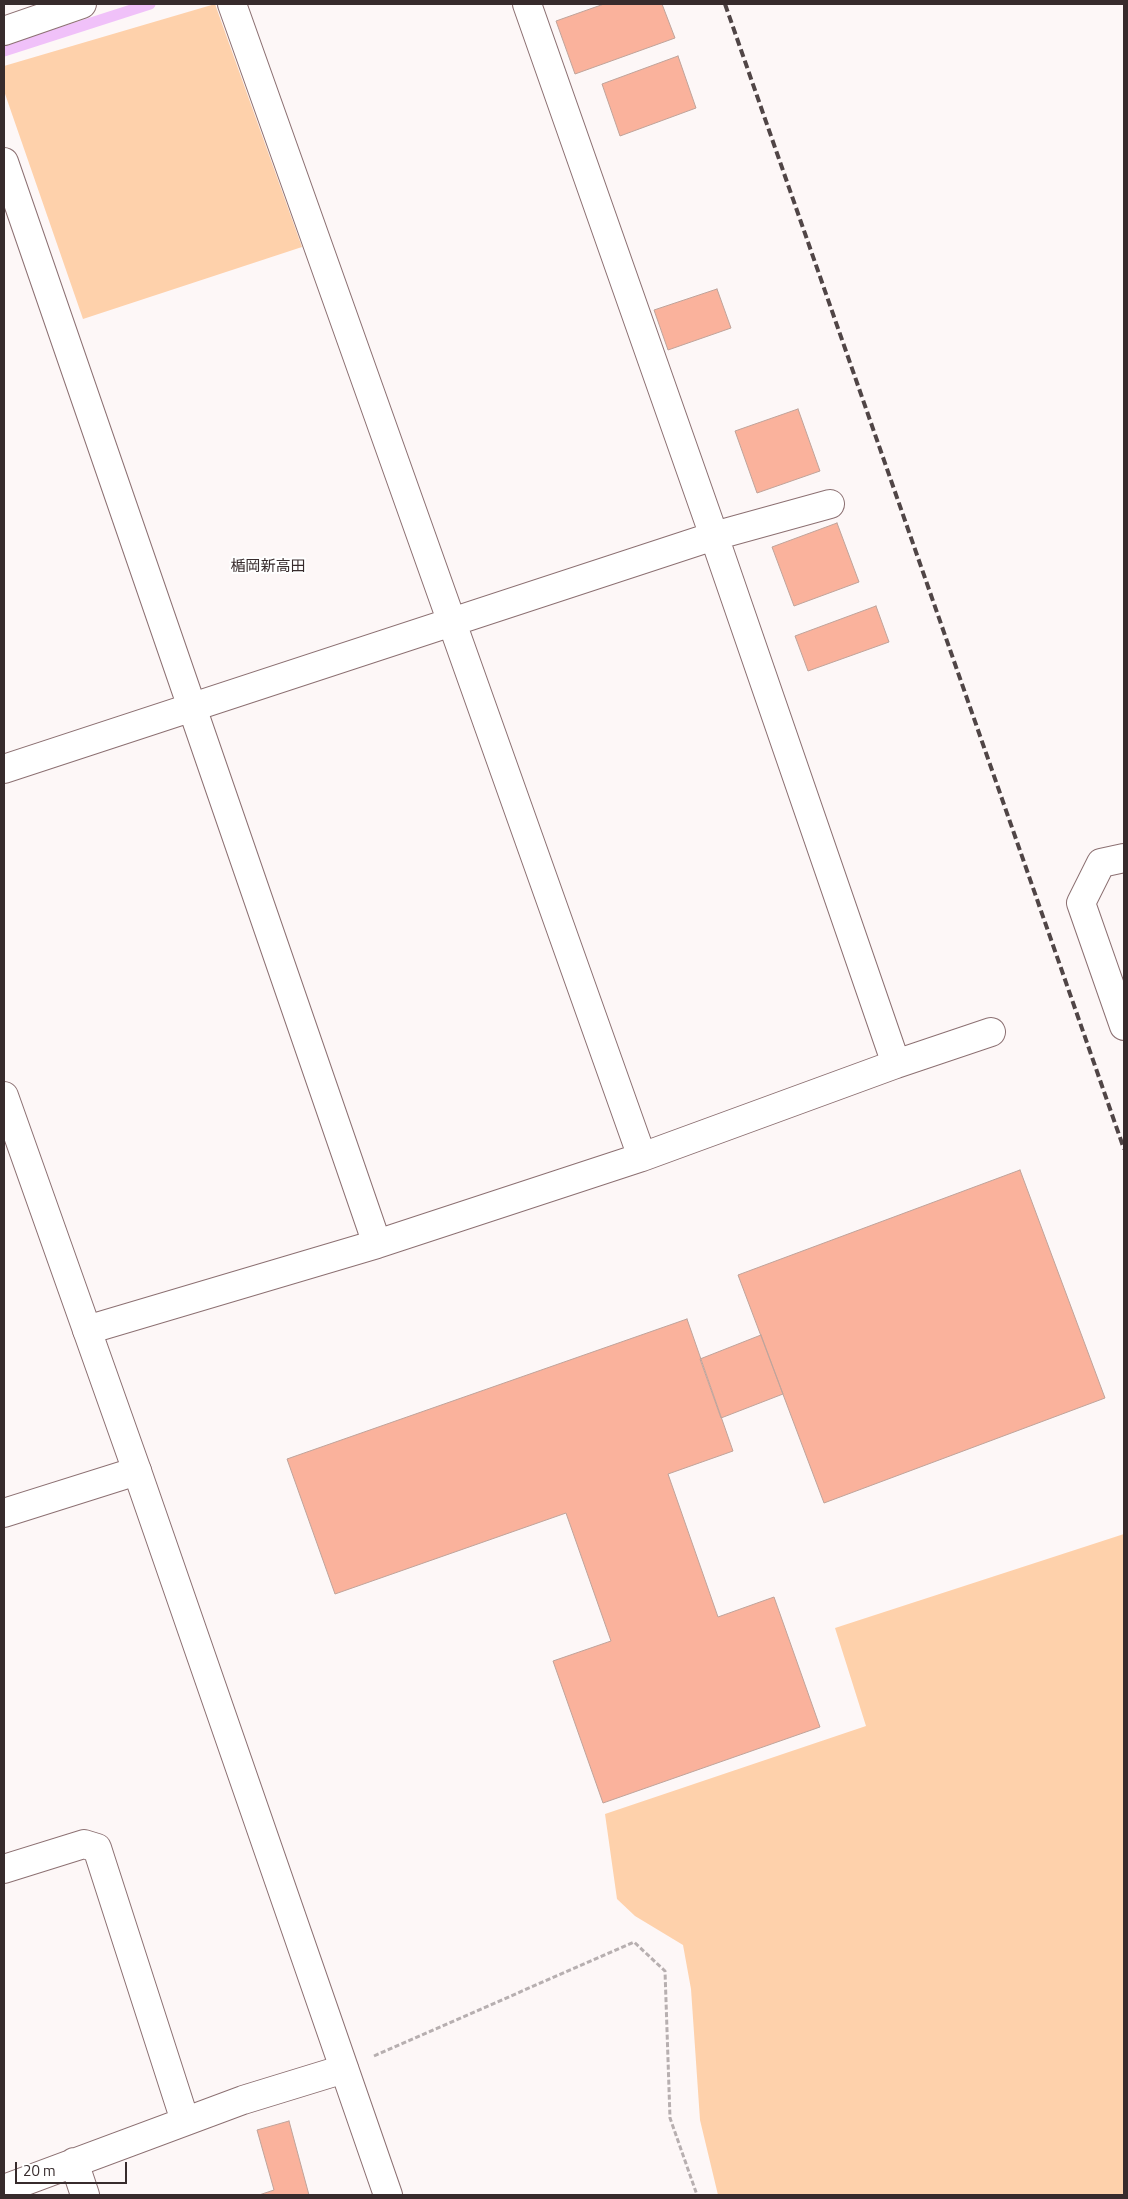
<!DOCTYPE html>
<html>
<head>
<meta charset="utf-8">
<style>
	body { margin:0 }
	#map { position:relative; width:1128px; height:2199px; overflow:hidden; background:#fdf7f7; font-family:"Titillium Web",sans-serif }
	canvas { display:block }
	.frame { position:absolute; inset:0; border:5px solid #372b2c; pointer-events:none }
	.scale { position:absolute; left:15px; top:2162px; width:112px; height:22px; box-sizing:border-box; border:2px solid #372b2c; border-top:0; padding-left:6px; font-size:15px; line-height:18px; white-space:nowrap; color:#372b2c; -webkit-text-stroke:4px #fff; paint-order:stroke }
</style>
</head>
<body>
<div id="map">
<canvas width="1128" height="2199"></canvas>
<div class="frame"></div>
<div class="scale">20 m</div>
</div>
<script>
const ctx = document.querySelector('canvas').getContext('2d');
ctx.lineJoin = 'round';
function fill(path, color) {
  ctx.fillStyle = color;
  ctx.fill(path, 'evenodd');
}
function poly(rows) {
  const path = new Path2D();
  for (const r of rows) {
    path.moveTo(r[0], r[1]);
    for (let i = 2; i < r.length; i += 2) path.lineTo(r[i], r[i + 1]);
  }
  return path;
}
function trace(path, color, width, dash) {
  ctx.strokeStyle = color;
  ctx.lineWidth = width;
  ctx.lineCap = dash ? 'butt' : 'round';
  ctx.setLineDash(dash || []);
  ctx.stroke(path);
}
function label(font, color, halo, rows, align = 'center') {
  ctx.font = font + ' "Titillium Web","Noto Sans JP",sans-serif';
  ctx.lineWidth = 4;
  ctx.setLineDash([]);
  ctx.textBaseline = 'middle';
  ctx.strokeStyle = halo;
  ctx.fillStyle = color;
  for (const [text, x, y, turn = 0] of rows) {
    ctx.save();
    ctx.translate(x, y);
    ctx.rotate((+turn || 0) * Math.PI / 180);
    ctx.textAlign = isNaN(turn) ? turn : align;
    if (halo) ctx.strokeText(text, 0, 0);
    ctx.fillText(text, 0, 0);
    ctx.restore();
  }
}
fill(poly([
	[215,4,302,247,83,319,4,91,4,66],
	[1124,1534,1124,2195,718,2195,700,2120,691,1989,683,1945,635,1916,617,1899,605,1814,866,1726,835,1628]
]), '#fed1ab');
trace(poly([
	[4,51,150,4]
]), '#f0c1f9', 11);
const building = poly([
	[604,4,662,4,675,38,575,74,556,21,604,4],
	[678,56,696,108,620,136,602,84,678,56],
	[717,289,731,328,668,350,654,310,717,289],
	[798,409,820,471,757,493,735,431,798,409],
	[837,523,859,582,794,606,772,547,837,523],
	[876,606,889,642,808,671,795,636,876,606],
	[1020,1170,1105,1398,824,1503,738,1275,1020,1170],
	[687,1319,733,1451,668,1474,718,1617,774,1597,820,1727,603,1803,553,1661,611,1641,566,1513,335,1594,287,1459,687,1319],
	[761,1335,783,1394,721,1418,700,1359,761,1335],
	[289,2121,309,2195,259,2195,274,2190,257,2130,289,2121]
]);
fill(building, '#fab29c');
trace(building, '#bfa39a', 1);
const street = poly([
	[527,4,714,536,896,1064],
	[4,31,82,4],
	[4,162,377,1244],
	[4,769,714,536,830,504],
	[1124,858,1101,863,1081,903,1124,1026],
	[642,1157,896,1064,991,1032],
	[87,1330,377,1244,642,1157,232,4],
	[4,1513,137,1471],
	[4,1869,84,1844,97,1848,185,2121],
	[74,2162,85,2195],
	[4,2189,243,2100,344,2069]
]);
const secondary = poly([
	[4,1096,137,1471,388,2195]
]);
trace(street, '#8c7072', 30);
trace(secondary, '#8c7072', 30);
trace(poly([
	[374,2056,634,1942,665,1971,670,2118,697,2195]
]), '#b7afb0', 3, [5, 2.5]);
trace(street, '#fff', 28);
trace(secondary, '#fff', 28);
trace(poly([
	[725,4,1124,1149]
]), '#504546', 4, [8, 4]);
label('15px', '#372b2c', '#fff', [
	["楯岡新高田",268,567]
]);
</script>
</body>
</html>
